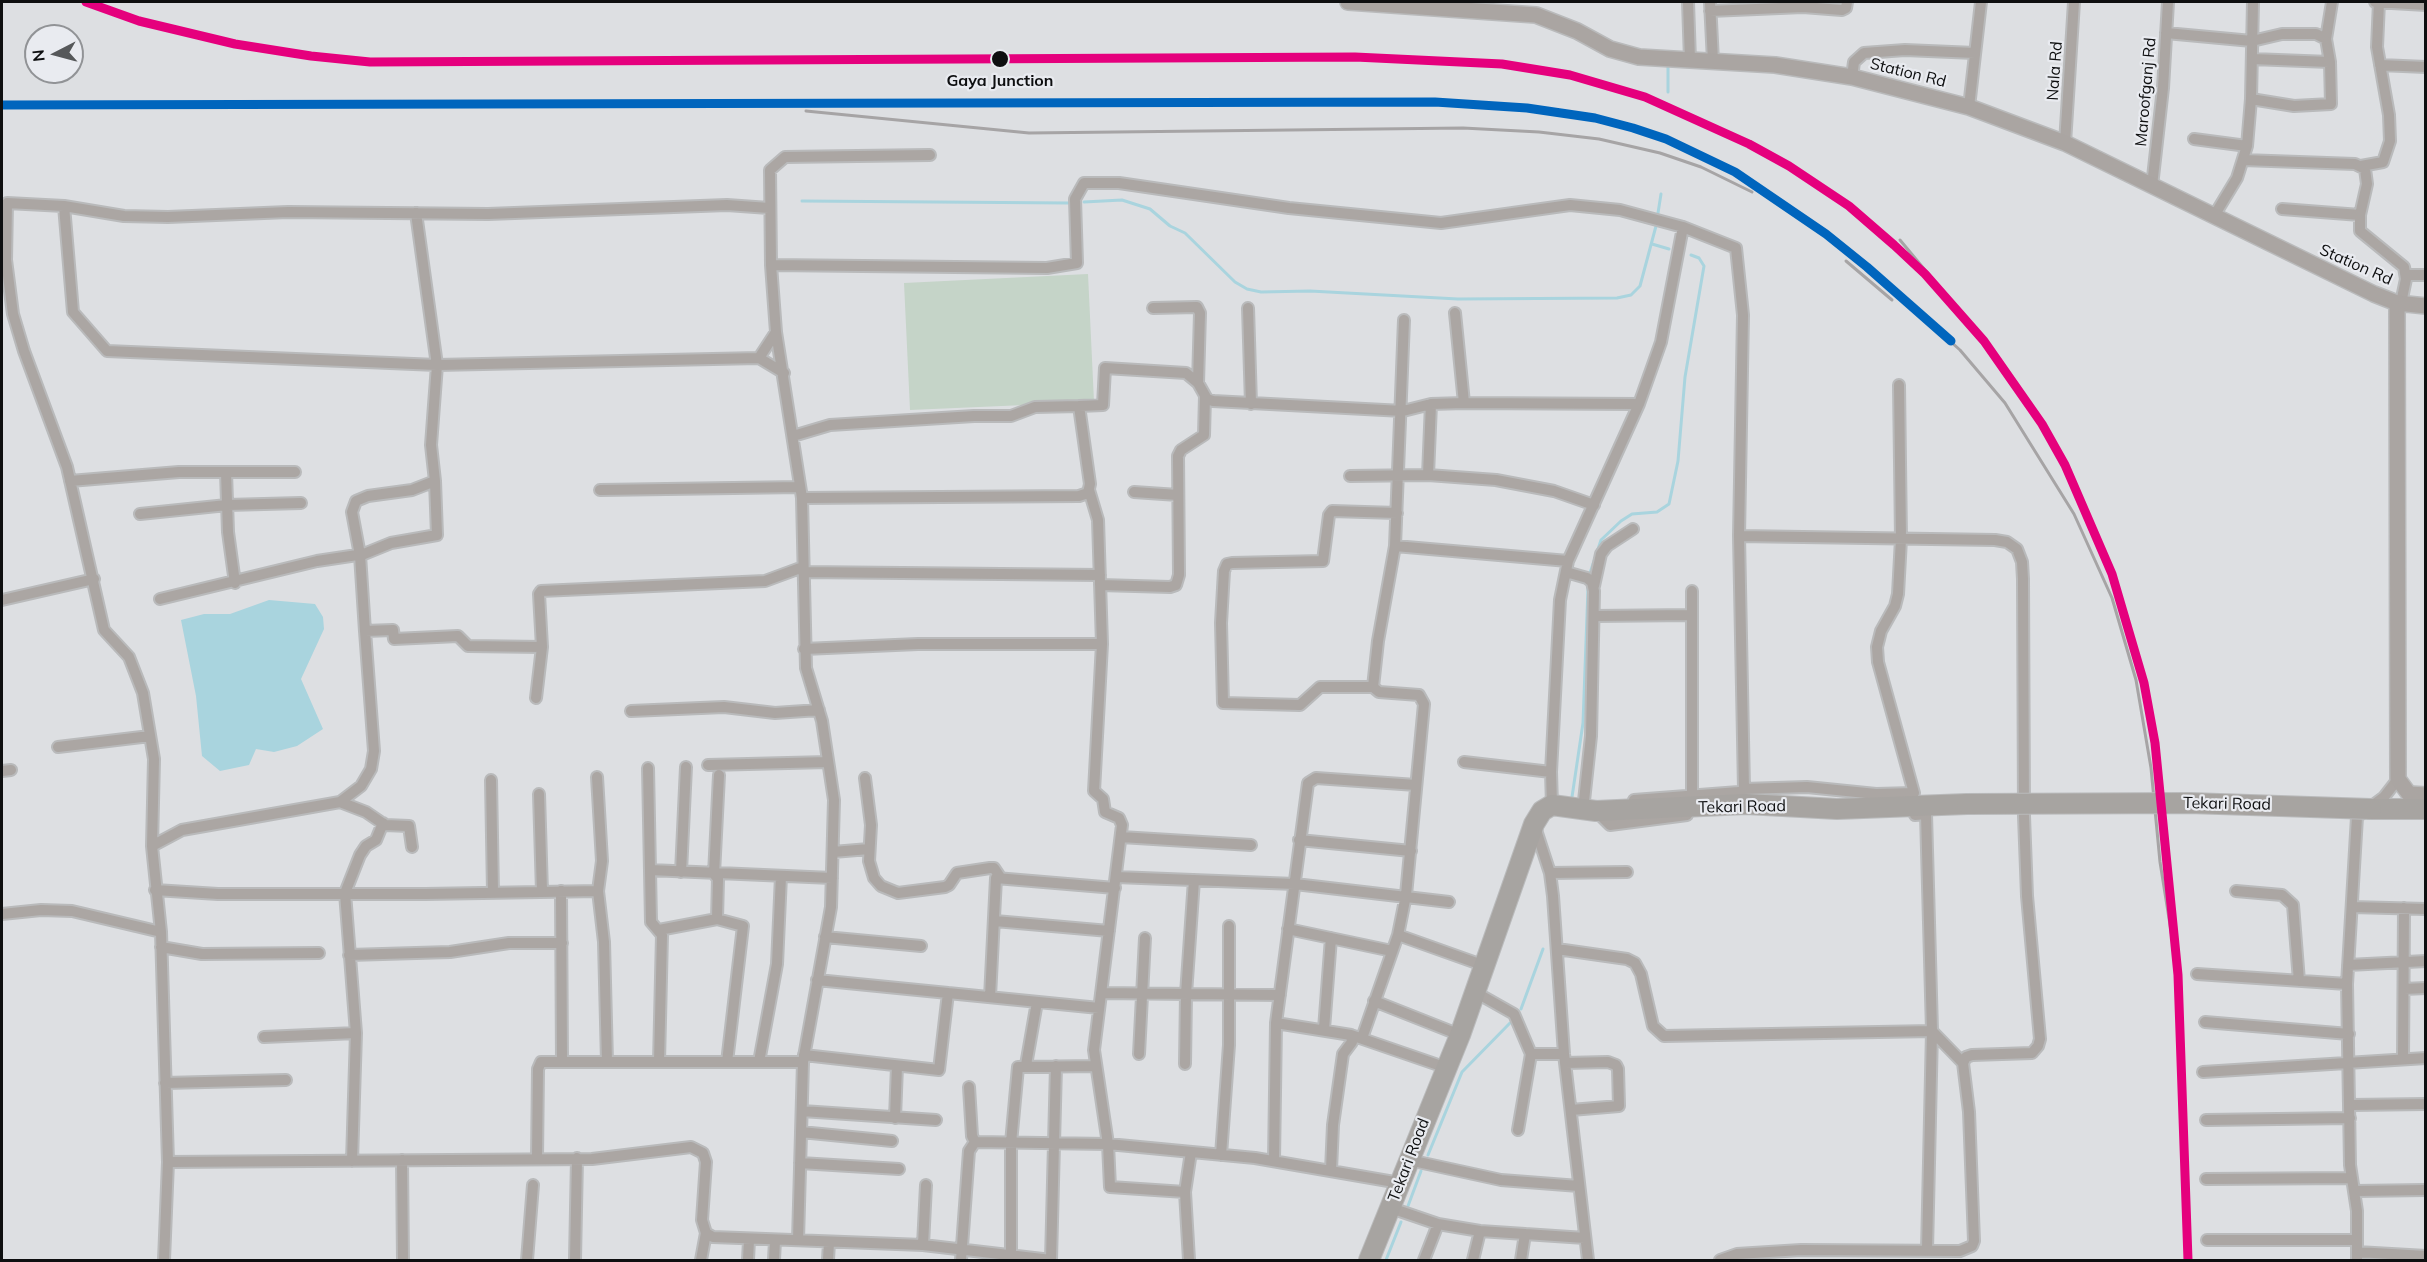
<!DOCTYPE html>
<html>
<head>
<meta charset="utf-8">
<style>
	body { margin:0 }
	#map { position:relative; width:2427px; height:1262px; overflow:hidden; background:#dddfe2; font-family:Mulish,sans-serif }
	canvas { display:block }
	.frame { position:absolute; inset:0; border:3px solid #0e0f10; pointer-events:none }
	.north { position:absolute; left:24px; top:24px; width:60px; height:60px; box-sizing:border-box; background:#e9ebf0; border:2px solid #919396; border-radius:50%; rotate:264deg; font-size:16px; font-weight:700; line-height:24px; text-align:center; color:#0e0f10 }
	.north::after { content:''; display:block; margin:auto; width:21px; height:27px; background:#56585a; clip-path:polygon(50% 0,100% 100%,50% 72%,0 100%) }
</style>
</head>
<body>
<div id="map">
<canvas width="2427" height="1262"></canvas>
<div class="frame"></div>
<div class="north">N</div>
</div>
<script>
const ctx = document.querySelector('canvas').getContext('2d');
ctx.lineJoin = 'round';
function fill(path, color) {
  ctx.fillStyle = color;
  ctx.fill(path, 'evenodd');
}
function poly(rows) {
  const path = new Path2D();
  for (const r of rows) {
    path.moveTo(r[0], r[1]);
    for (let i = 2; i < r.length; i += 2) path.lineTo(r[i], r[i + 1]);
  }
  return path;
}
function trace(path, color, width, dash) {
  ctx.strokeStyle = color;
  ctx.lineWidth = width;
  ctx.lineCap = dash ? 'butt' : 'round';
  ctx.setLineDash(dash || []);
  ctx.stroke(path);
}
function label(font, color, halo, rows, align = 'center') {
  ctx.font = font + ' Mulish,sans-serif';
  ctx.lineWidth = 4.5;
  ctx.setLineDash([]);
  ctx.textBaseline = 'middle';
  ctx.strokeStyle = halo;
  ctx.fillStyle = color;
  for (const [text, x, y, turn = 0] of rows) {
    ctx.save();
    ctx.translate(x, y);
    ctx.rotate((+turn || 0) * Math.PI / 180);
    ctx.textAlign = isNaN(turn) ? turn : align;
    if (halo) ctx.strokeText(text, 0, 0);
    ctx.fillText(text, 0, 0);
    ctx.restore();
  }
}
fill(poly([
	[1088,274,1094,402,910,410,904,283]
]), '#c5d4c8');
fill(poly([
	[269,600,315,604,323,617,324,629,301,679,323,729,297,746,274,752,256,749,249,765,220,771,202,756,196,696,181,620,204,614,230,614]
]), '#a9d4de');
trace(poly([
	[1668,67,1668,92],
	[802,201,1068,203],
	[1084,202,1122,200,1150,209,1170,226,1185,233,1235,282,1247,289,1261,292,1310,291,1458,299,1617,298,1631,295,1640,286,1656,226],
	[1658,213,1661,194],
	[1652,244,1669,249],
	[1590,573,1601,540,1621,521,1632,514,1657,512,1669,504,1678,461,1685,377,1704,266,1699,258,1691,255],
	[1572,797,1583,723,1588,588],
	[1521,1009,1543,949],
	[1428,1155,1462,1072,1510,1023],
	[1408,1206,1421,1171],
	[1386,1260,1401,1222]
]), '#a9d4de', 3);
const street = poly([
	[1688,2,1690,60],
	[1710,2,1713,61],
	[2375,2,2426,5],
	[1710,11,1803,7,1842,10,1846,8,1847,2],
	[2166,33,2252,41,2282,34,2316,34,2326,39,2330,62,2331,104,2294,106,2251,99],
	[2326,39,2332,2],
	[2252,59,2330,62],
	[2380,65,2426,67],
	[1852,77,1854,62,1864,53,1905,50,1975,53],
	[1969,107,1981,2],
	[2194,139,2247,146],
	[2065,143,2074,2],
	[2243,160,2355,164,2365,169,2367,184,2360,215,2360,231,2404,267,2406,279,2401,303],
	[2361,166,2383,162,2390,141,2389,115,2377,47,2379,2],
	[2152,186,2163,88,2168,2],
	[64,206,73,312,107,351,437,365,759,358,784,373],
	[2282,209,2360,215],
	[2214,216,2237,178,2247,146,2251,99,2253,2],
	[771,265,1047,268,1077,263,1075,199,1084,183,1119,183,1289,208,1441,223,1570,205,1620,210,1683,227,1736,248,1743,315,1739,536],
	[2406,275,2426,275],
	[1153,308,1197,307,1200,313,1198,383],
	[1248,308,1251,404],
	[1455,313,1464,403],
	[776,332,802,498,806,668,822,721,834,800,831,907,803,1062,798,1240],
	[759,358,776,332,771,265,770,170,785,157,930,155],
	[1079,406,1103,405,1105,368,1186,373,1198,383,1207,399,1213,401,1403,411,1431,404,1464,403,1639,404],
	[793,436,830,425,974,416,1011,416,1035,407,1079,406,1090,484,1088,493,1079,496,802,498],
	[226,472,228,532,235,583],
	[1428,475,1431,404],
	[1350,476,1428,475,1496,480,1554,491,1594,505],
	[70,481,179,472,295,472],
	[600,490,800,487],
	[1089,490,1098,520,1102,644,1094,791,1103,799,1105,812,1119,818,1122,825,1094,1050,1108,1144,1110,1187,1185,1192],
	[1134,492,1178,495],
	[140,514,227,505,301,503],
	[1395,546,1568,561],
	[803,572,1100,575],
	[1566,572,1587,578,1592,582,1594,591,1591,736,1583,810],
	[1100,585,1170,587,1176,585,1179,575,1178,456,1181,450,1204,435,1205,396],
	[1594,586,1601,554,1607,546,1633,529],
	[160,599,317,561,364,554,391,543,437,535,435,481],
	[2,600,94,579],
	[1594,616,1692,615],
	[365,631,393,630,394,639,458,636,468,646,542,647],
	[804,649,918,644,1102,644],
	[1373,687,1320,687,1300,705,1223,703,1221,623,1224,571,1227,564,1232,563,1323,561,1329,515,1332,511,1397,513],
	[536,698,542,647,539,594,541,591,765,581,803,567],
	[631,711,724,707,775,713,819,710],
	[58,747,150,736],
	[1464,762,1551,772],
	[708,765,828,762],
	[648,768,651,922,662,935,659,1062],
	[2,771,11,770],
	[597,777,602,861,598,891,604,942,607,1062],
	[865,778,871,825,869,861,874,878,881,886,898,893,945,887,949,885,957,873,990,868,994,868,1000,877],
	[491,780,493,892],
	[1744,789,1807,787,1876,794,1914,793,1878,662,1877,647,1881,631,1895,606,1898,594,1901,539,1899,385],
	[539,794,542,892],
	[1692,796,1692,591],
	[1634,800,1739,792,1744,789,1739,536,1995,540,2007,542,2017,549,2022,562,2023,579,2024,816,2027,896,2040,1039,2038,1046,2032,1053,1972,1055,1966,1057,1963,1063,1969,1112,1974,1241,1972,1246,1960,1251,1801,1250,1737,1254,1720,1260],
	[340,802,366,812,385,825,409,826,412,847],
	[1552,805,1551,772,1560,600,1568,561,1639,404,1661,342,1683,227],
	[1597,812,1610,825,1687,815],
	[1915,815,1926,814,1932,1031,1927,1250],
	[1535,827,1550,873,1553,896,1564,1054,1588,1260],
	[1121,837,1251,845],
	[1299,840,1411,851],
	[152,846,154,759,143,693,129,657,104,630,67,467,24,351,13,314,6,260,7,203,64,206,124,216,168,217,288,212,488,214,727,205,769,208],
	[833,852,869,849],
	[650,870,832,878],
	[681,872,686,767],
	[1550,873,1627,872],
	[1116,877,1295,884,1449,902],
	[155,890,218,894,425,894,598,891],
	[561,891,562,1062],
	[2236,891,2282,895,2293,905,2299,981],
	[2352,907,2426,909],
	[2,914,41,910,72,911,161,932],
	[717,919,718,879,714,874,719,775],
	[995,921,1109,931],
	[1288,929,1392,951],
	[659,930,717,919,743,926,727,1062],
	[1398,935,1485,966],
	[825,937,921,946],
	[161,947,202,954,319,953],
	[1557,949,1627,959,1635,963,1641,974,1653,1026,1664,1036,1932,1031,1963,1063],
	[349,955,450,952,509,943,562,943],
	[2348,965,2426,961],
	[2197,974,2347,984],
	[817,980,1099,1008],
	[2404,989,2426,988],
	[1475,992,1514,1014,1531,1054,1564,1054],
	[1101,993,1280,995],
	[990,997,996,878,1115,888],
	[1374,1001,1460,1035],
	[2205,1022,2349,1034],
	[1276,1023,1351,1035,1447,1068],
	[1324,1029,1331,938],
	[264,1037,356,1033],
	[1362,1038,1398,935,1406,895,1424,704,1419,695,1379,692,1373,687,1378,641,1395,546,1404,320],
	[1139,1054,1145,938],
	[804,1055,939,1070,948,993],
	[2403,1059,2404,908],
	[759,1062,777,964,781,876],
	[1565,1063,1608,1062,1616,1065,1618,1069,1619,1106,1571,1110],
	[1185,1064,1186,994,1194,880],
	[1026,1065,1037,1002],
	[2203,1072,2426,1058],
	[165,1083,286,1080],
	[969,1087,972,1136,975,1142,1108,1144,1255,1158,1400,1183],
	[2351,1105,2426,1104],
	[802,1111,936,1120],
	[895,1118,897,1066],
	[2206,1120,2350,1118],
	[1518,1130,1531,1054],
	[801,1132,892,1141],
	[1221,1155,1229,1045,1229,926],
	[537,1158,538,1069,541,1062,803,1062],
	[402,1160,403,1260],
	[1409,1160,1501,1180,1579,1186],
	[352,1161,356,1033,345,893,360,855,366,846,376,840,383,823],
	[1274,1161,1276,1023,1308,783,1316,778,1416,785],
	[168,1162,592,1159,691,1147,703,1153,706,1162,702,1220,706,1233,713,1237,923,1245,1051,1260],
	[800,1163,899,1169],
	[1331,1170,1333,1125,1343,1054,1352,1042,1351,1035],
	[2206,1179,2352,1178],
	[2355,1191,2426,1190],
	[1391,1208,1438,1224,1480,1231,1585,1238],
	[2207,1240,2357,1240],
	[923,1245,926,1185],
	[2357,1252,2426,1256],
	[1011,1256,1011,1143,1018,1067,1095,1066],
	[164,1260,168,1162,161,932,152,846,182,830,340,802,361,786,371,769,374,751,365,631,360,555,352,512,356,501,368,496,412,490,435,481,431,445,437,365,416,213],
	[527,1260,533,1185],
	[575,1260,577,1158],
	[701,1260,706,1233],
	[748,1260,749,1240],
	[774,1260,775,1240],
	[828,1260,829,1242],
	[961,1260,969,1151,975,1142],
	[1051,1260,1056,1066],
	[1189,1260,1185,1192,1191,1152],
	[1424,1260,1438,1224],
	[1473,1260,1480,1231],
	[1521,1260,1525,1234],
	[2357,1260,2357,1211,2350,1165,2347,984,2357,817,2384,797,2398,779]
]);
const secondary = poly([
	[1348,2,1536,15,1577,31,1610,49,1639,57,1775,65,1852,77,1969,107,2065,143,2374,294,2397,303,2426,306],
	[2397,303,2398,779,2409,794,2426,795]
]);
const highway = poly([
	[2371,809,2426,809],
	[1369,1260,1460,1035,1534,824,1542,811,1552,805,1596,811,1746,804,1837,809,1967,804]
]);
trace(street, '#b9babb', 14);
trace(secondary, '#b9babb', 18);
trace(highway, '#b9babb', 22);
trace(street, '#aba6a3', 10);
trace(secondary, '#aaa5a2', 15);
trace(highway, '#a7a4a1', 20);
trace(poly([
	[623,105,845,102,1477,103,1558,112,1633,128,1666,139,1735,172,1796,212,1867,267,1960,350,2005,403,2074,514,2112,598,2136,680,2151,768,2160,862,2178,975],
	[806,111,1029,133,1463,128,1539,132,1599,139,1660,153,1701,167,1752,192],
	[1900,240,1984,341],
	[1846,261,1892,300]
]), '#a6a4a5', 3);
const highwayBridge = poly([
	[1967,804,2189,803,2371,809]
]);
trace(highwayBridge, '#b9babb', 22, []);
trace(highwayBridge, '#a7a4a1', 20);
trace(poly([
	[86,2,139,21,235,44,311,56,370,62,1355,57,1502,64,1570,75,1645,97,1749,144,1789,166,1849,206,1894,245,1925,274,1984,341,2042,424,2065,465,2112,574,2144,683,2155,743,2178,975,2188,1260]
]), '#e5007d', 9);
trace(poly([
	[2,105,1435,102,1527,108,1595,118,1633,128,1666,139,1735,172,1826,234,1867,267,1951,341]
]), '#0065bd', 9);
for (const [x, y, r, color] of [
	[1000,59,9,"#0e0f10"]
]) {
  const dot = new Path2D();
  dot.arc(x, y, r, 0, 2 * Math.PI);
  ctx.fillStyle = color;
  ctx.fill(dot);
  trace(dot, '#e9ebf0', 2);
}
label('16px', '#0e0f10', '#e9ebf0', [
	["Nala Rd",2055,71,-86],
	["Station Rd",1908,73,14],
	["Maroofganj Rd",2146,92,-85],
	["Station Rd",2356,265,24],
	["Tekari Road",2227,804,1],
	["Tekari Road",1742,807,-1],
	["Tekari Road",1409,1160,-69]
]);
label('bold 16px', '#0e0f10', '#e9ebf0', [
	["Gaya Junction",1000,81]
]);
</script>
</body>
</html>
